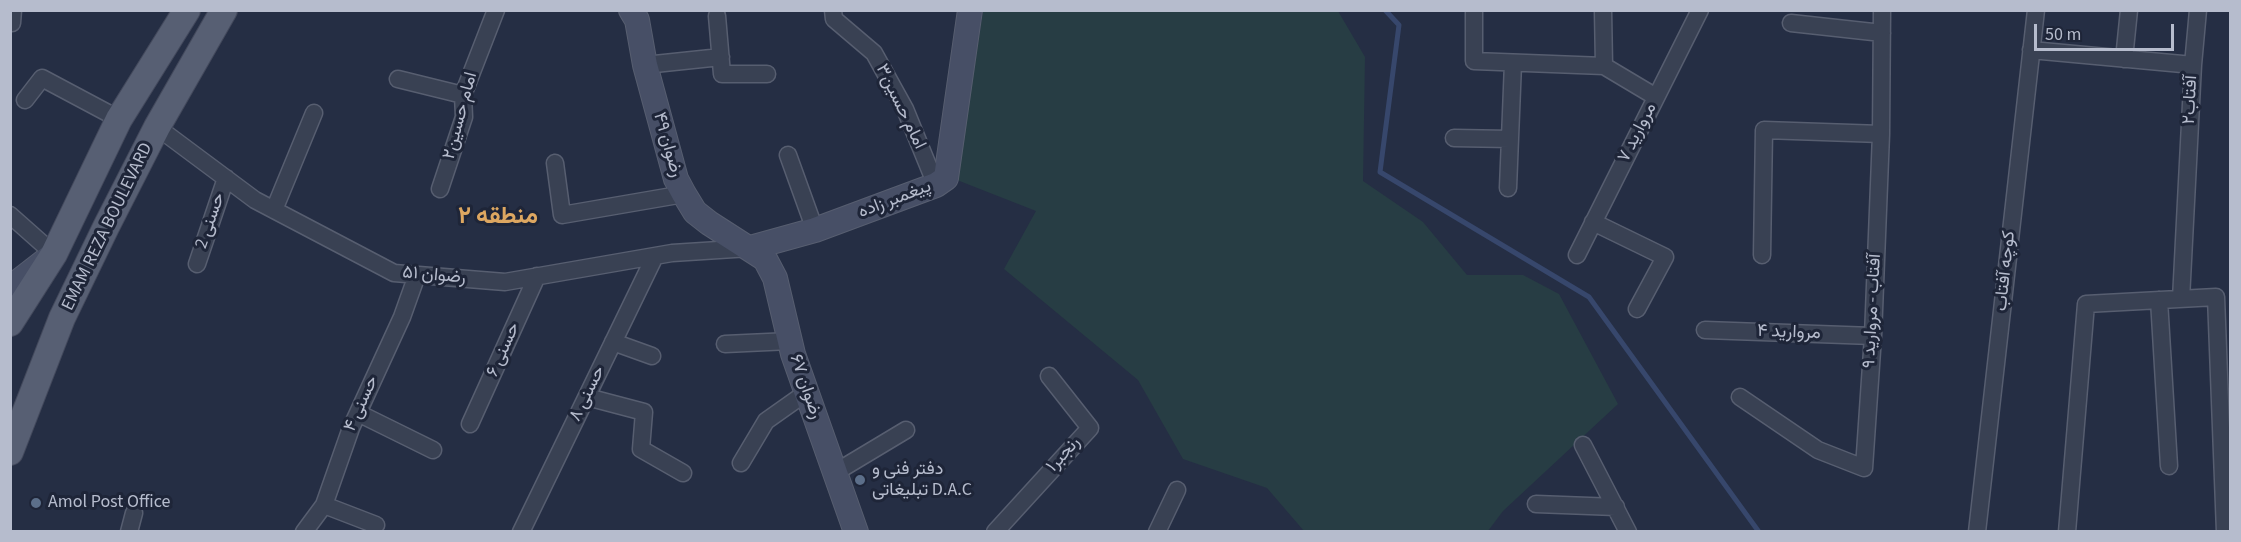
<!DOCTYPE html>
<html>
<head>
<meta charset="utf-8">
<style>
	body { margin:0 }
	#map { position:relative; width:2241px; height:542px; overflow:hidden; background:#252e44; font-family:"Source Sans 3",sans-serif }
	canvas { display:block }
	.frame { position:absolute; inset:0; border:12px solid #b6bccd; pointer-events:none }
	.scale { position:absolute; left:2034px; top:24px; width:140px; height:27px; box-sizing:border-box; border:3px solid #b6bccd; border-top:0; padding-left:8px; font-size:18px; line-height:21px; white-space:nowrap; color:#b6bccd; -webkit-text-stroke:4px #1e2538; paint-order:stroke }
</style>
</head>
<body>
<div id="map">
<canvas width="2241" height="542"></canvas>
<div class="frame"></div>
<div class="scale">50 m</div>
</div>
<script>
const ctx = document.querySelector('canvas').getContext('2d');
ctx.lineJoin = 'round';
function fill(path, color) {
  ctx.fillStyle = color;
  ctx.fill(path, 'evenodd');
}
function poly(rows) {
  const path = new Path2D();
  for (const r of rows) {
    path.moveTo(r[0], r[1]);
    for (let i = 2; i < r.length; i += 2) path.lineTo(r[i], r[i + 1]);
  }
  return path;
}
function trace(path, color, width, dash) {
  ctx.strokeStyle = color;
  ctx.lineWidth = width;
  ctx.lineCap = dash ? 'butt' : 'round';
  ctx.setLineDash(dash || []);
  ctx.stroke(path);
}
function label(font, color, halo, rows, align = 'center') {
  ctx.font = font + ' "Source Sans 3",Vazirmatn,sans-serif';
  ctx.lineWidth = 6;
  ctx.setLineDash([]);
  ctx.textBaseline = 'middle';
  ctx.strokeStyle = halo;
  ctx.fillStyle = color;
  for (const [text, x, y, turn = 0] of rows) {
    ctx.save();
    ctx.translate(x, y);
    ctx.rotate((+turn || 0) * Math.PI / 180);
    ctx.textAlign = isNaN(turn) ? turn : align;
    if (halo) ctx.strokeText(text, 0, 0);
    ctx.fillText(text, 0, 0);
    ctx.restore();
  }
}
fill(poly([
	[983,11,1338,11,1365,57,1363,181,1423,222,1467,275,1523,275,1559,294,1618,404,1503,511,1488,531,1304,531,1267,488,1183,459,1138,380,1004,269,1036,211,957,180]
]), '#273d44');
trace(poly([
	[1385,10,1399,25,1380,172,1589,297,1759,532]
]), '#37476c', 5);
const street = poly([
	[833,10,834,19,874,53,905,109,936,185],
	[1474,10,1474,61,1604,66,1656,97],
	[1603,10,1604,66],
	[717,16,722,74,767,74],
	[12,23,13,10],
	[1791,23,1882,33],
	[2031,50,2193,65,2181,299],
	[2124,59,2129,10],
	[645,65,721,57],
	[2193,65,2198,10],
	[398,79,463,95],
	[25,100,42,78,119,119],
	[157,127,255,200,394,273,505,282,672,253,750,248],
	[1454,138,1510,139],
	[788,155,815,230],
	[555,163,562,215,684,194],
	[1508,188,1513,63],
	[440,189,464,117,463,95,496,10],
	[274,210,314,113],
	[10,215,54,254],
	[1593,222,1665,257,1637,309],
	[1577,255,1700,10],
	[1762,255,1764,130,1881,134],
	[197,264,226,178],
	[2159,300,2169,466],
	[1705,330,1873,336],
	[613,342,652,356],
	[725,344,790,341],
	[587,397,644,412,641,449,683,473],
	[1740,397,1818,450,1864,468,1873,336,1881,134,1882,10],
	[358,413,433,450],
	[470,424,537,276],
	[1583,445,1628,532],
	[741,463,766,421,807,392],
	[836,472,906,430],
	[1536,504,1616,507],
	[324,505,376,525],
	[129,532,134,513],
	[304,532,324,505,351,428,402,317,417,275],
	[521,532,655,256],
	[995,532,1090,428,1049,376],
	[1157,532,1177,490],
	[1977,532,2036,10],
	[2067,532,2086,304,2216,297,2225,532]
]);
const secondary = poly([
	[631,10,637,20,645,65,676,179,684,194,695,212,709,223,765,259,775,278,793,354,856,532],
	[750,248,815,230,936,185,946,178,970,10],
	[10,288,50,257]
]);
const primary = poly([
	[10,323,54,254,119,119,187,10],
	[10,452,62,318,106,227,157,127,224,10]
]);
trace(street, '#575e70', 19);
trace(secondary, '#575e70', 26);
trace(primary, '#43495c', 28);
trace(street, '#394153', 16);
trace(secondary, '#474f66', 24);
trace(primary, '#575f73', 26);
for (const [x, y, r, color] of [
	[860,480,6,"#5c6f8a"],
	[36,503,6,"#5c6f8a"]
]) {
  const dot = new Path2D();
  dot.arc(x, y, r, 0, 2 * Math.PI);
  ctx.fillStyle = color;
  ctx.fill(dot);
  trace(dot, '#1e2538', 2);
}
label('18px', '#b6bccd', '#1e2538', [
	["آفتاب۲",2191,100,-87],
	["امام حسین۳",900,107,64],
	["امام حسین۲",461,116,-75],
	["مروارید ۷",1638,133,-63],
	["رضوان ۴۹",667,145,74],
	["پیغمبر زاده",895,200,-21],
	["حسنی 2",211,221,-71],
	["EMAM REZA BOULEVARD",108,227,-64],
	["کوچه آفتاب",2006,271,-84],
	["رضوان ۵۱",434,276,5],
	["آفتاب - مروارید ۹",1873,311,-87],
	["مروارید ۴",1789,333,2],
	["حسنی ۶",504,350,-66],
	["رضوان ۶۷",805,387,71],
	["حسنی ۸",588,394,-64],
	["حسنی ۴",362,404,-66],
	["رنجبر۱",1064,455,-48]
]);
label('18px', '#b6bccd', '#1e2538', [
	["دفتر فنی و",872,470],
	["تبلیغاتی D.A.C",872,491],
	["Amol Post Office",48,503]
], 'left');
label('bold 24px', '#dda761', '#1e2538', [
	["منطقه ۲",498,218]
]);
</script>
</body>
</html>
